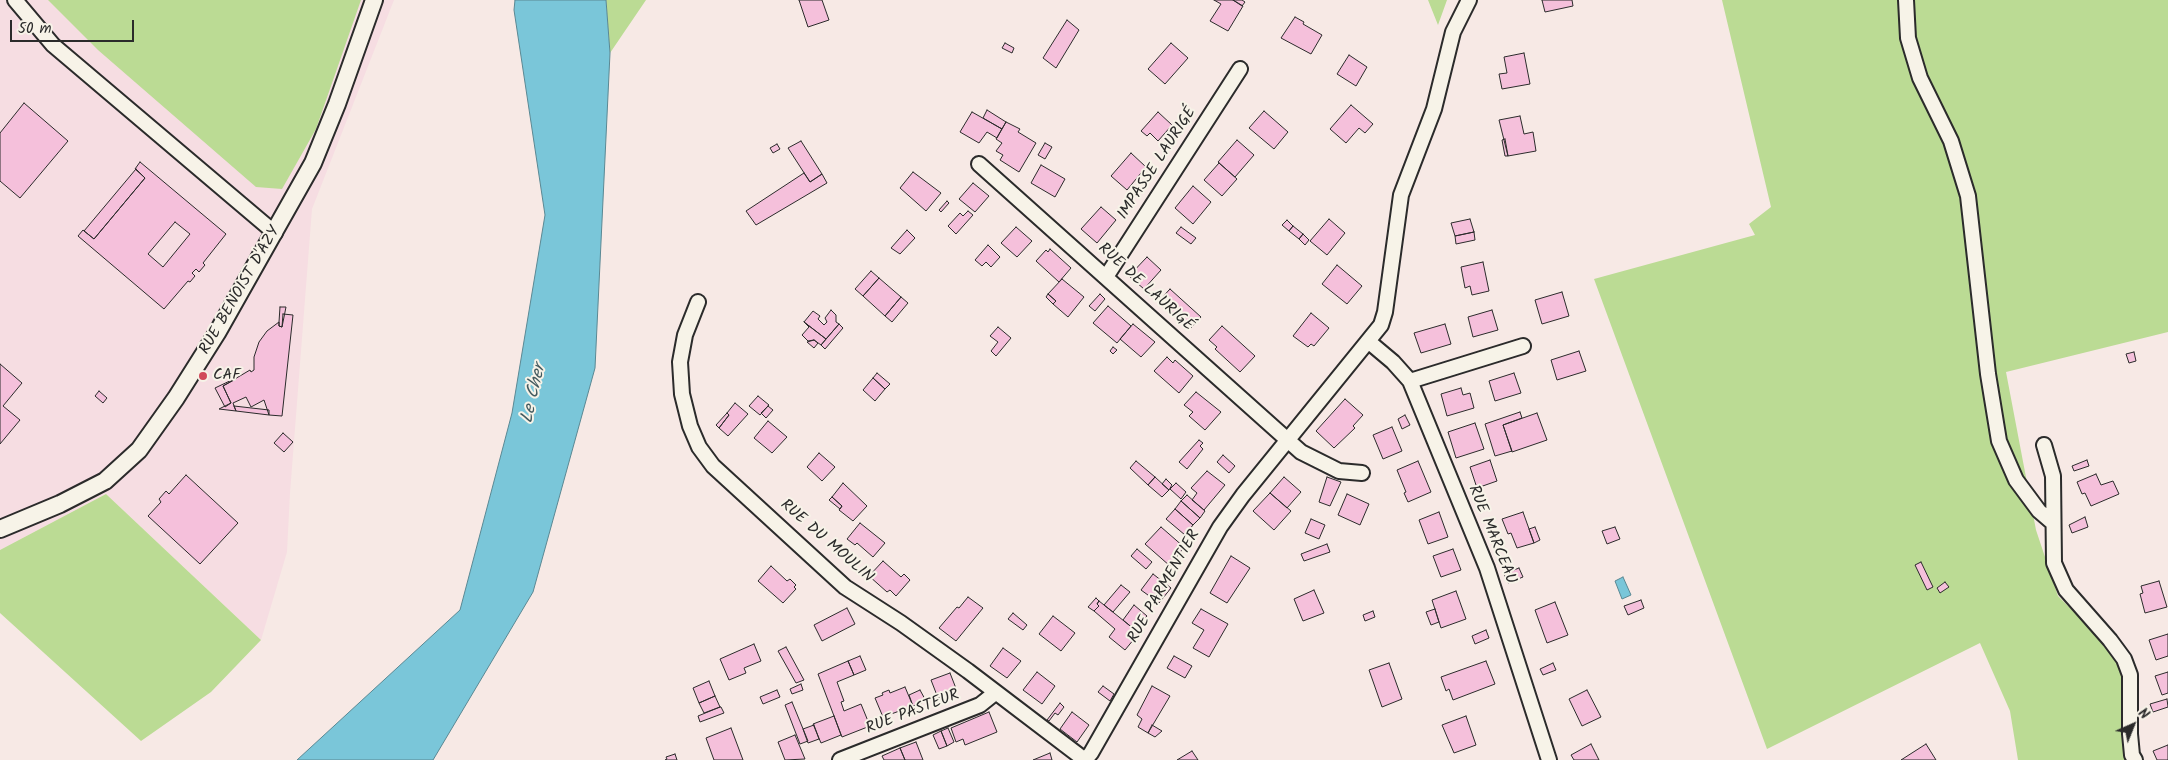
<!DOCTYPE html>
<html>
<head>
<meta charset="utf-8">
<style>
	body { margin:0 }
	#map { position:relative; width:2168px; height:760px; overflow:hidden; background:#f7e9e5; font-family:Kalam,sans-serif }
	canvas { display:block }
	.north { position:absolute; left:2108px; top:700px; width:50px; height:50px; -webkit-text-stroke:4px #f7f3e8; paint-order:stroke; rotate:44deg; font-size:14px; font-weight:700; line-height:20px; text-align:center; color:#2b2b2b }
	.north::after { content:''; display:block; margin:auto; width:18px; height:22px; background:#2b2b2b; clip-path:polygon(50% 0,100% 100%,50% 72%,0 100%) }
	.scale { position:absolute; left:10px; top:20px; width:124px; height:22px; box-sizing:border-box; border:2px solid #2b2b2b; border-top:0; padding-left:6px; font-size:15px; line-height:18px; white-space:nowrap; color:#2b2b2b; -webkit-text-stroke:4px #f7f3e8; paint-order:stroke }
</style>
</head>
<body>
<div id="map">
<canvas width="2168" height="760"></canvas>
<div class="north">N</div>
<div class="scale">50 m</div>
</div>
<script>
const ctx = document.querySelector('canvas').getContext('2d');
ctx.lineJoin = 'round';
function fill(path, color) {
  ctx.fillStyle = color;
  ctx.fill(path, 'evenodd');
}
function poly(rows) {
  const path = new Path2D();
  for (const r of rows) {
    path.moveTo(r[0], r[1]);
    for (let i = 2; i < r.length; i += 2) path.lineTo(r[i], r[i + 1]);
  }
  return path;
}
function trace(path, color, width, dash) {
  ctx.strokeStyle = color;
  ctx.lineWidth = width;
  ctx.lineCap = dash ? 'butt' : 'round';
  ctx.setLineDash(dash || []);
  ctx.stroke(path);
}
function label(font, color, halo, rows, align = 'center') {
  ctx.font = font + ' Kalam,sans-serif';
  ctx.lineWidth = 4;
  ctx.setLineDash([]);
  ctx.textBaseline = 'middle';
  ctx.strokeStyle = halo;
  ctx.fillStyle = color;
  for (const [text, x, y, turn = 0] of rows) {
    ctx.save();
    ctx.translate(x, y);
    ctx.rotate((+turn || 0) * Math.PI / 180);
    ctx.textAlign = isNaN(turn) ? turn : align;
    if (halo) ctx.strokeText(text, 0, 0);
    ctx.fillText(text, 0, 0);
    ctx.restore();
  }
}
fill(poly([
	[0,0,394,0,312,209,290,493,287,552,261,640,106,494,0,550]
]), '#f6dde2');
fill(poly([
	[48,0,361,0,316,129,282,189,256,187,98,50],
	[606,0,646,0,610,53],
	[1428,0,1447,0,1438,25],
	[1722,0,2168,0,2168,332,2006,372,2036,530,2058,596,2111,649,2121,670,2125,760,2018,760,2010,711,1980,643,1767,749,1594,279,1755,235,1749,224,1771,207],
	[106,494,261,640,211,692,141,741,0,613,0,550]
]), '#bbdb94');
const water = poly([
	[515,0,606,0,610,53,595,368,533,592,433,760,297,760,460,610,512,413,545,215,514,10,515,0],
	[1623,577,1631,595,1622,599,1615,581,1623,577]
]);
fill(water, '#7ac6d9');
trace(water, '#5a8893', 1);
const building = poly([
	[799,0,822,0,829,20,808,27,799,0],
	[1214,0,1233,0,1243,6,1228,31,1210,21,1221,4,1214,0],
	[1233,0,1242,0,1245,2,1242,6,1233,0],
	[1542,0,1572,0,1573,6,1545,12,1542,0],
	[1295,17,1304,22,1303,24,1322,35,1311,54,1281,38,1295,17],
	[1067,20,1079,30,1056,68,1043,58,1067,20],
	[1005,43,1014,48,1012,53,1002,48,1005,43],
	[1171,43,1188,58,1165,84,1148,69,1171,43],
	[1524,53,1530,84,1502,89,1499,74,1507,73,1504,57,1524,53],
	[1349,55,1367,67,1356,86,1337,74,1349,55],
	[24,103,68,141,20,198,0,181,0,133,24,103],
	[1351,105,1373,124,1365,133,1359,128,1346,143,1330,129,1351,105],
	[987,110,1006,122,1002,129,983,118,987,110],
	[1264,111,1288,132,1274,149,1249,128,1264,111],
	[972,112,1002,129,997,138,987,132,979,143,960,132,972,112],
	[1158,112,1172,125,1158,141,1150,133,1147,136,1141,131,1158,112],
	[1520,116,1524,134,1533,132,1536,151,1508,156,1499,120,1520,116],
	[1006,122,1020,129,1018,132,1036,143,1019,172,1000,160,1003,155,996,151,1002,143,996,139,1006,122],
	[1505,139,1508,156,1505,156,1502,140,1505,139],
	[1237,140,1254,155,1235,177,1218,162,1237,140],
	[801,141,822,174,810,182,788,148,801,141],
	[1045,143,1052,147,1045,159,1038,155,1045,143],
	[777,144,780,149,773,153,770,148,777,144],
	[1131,153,1146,167,1127,190,1111,176,1131,153],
	[140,162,226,234,203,263,205,265,199,272,196,269,192,273,195,276,190,282,188,281,164,309,78,236,83,230,94,239,145,178,135,169,140,162],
	[175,222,190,234,163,267,148,254,175,222],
	[1219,163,1237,179,1222,196,1204,180,1219,163],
	[1041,165,1065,179,1055,197,1031,183,1041,165],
	[136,169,145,178,94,239,84,231,136,169],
	[913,172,941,193,926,211,900,188,913,172],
	[804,173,810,182,822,174,827,183,756,225,746,211,804,173],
	[973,183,989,196,975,212,959,199,973,183],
	[1193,186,1211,202,1193,224,1175,208,1193,186],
	[947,201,949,203,941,212,939,210,947,201],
	[1101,207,1116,220,1097,243,1081,229,1101,207],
	[968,211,973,215,956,234,948,226,960,213,963,216,968,211],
	[1329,219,1345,233,1327,255,1310,241,1329,219],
	[1470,219,1474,232,1455,236,1451,223,1470,219],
	[1287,220,1293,226,1289,231,1282,225,1287,220],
	[1293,226,1303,234,1299,239,1289,231,1293,226],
	[1016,227,1032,241,1017,257,1001,243,1016,227],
	[1181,227,1196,238,1191,244,1176,233,1181,227],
	[907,230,915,238,900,254,891,248,907,230],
	[1474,232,1475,240,1456,244,1455,236,1474,232],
	[1303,234,1309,240,1305,245,1299,239,1303,234],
	[988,245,1000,257,991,267,986,262,982,266,975,260,988,245],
	[1050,249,1071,268,1059,282,1036,261,1046,250,1048,252,1050,249],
	[1147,257,1161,270,1144,289,1129,276,1147,257],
	[1483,262,1489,291,1472,295,1470,286,1465,288,1461,267,1483,262],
	[1337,265,1362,286,1347,304,1322,284,1337,265],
	[871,271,879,278,863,296,855,289,871,271],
	[879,278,901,297,885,316,863,296,879,278],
	[1062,279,1084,297,1068,317,1053,304,1056,301,1048,294,1062,279],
	[1170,289,1201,317,1190,329,1158,302,1170,289],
	[1562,292,1569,316,1542,324,1535,300,1562,292],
	[1048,294,1056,301,1053,304,1046,297,1048,294],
	[1100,294,1105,299,1095,311,1089,306,1100,294],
	[901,297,908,303,892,322,885,316,901,297],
	[1108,306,1131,326,1117,343,1093,323,1108,306],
	[280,307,286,307,282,327,279,326,279,322,280,307],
	[831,310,836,315,836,322,839,324,826,339,804,322,813,311,820,316,818,319,824,325,827,322,825,318,831,310],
	[1492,310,1498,330,1473,337,1468,317,1492,310],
	[1311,313,1329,328,1314,346,1311,344,1308,347,1293,336,1311,313],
	[283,314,293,315,282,416,269,415,264,400,251,407,246,397,233,403,236,411,219,409,231,403,223,386,250,370,251,372,254,370,254,357,259,342,267,331,279,322,279,326,282,327,283,314],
	[804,322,826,339,821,345,814,340,808,341,802,335,809,327,804,322],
	[839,324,843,328,825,349,821,345,839,324],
	[1133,324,1155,342,1141,357,1120,339,1133,324],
	[1445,324,1451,344,1421,353,1414,333,1445,324],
	[1222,326,1255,356,1240,372,1215,349,1217,347,1209,340,1222,326],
	[998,327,1011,338,996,356,991,351,998,342,990,336,998,327],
	[814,340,818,343,814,348,807,342,814,340],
	[1113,347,1117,350,1113,354,1110,351,1113,347],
	[1579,351,1586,371,1557,380,1551,360,1579,351],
	[2134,352,2136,361,2129,363,2126,354,2134,352],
	[1167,357,1173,363,1175,360,1193,376,1179,393,1154,371,1167,357],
	[0,364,22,383,3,406,20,420,0,444,0,364],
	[877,373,890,384,885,389,873,378,877,373],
	[1514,373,1521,393,1495,401,1489,381,1514,373],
	[236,378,236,379,223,386,231,403,225,407,215,388,236,378],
	[873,378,885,389,875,401,863,390,873,378],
	[1461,388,1463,395,1470,393,1474,408,1447,416,1441,394,1461,388],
	[99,391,107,398,103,403,95,396,99,391],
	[1196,392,1221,412,1205,430,1189,416,1193,412,1184,405,1196,392],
	[758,396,769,405,760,415,749,406,758,396],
	[1345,399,1363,415,1353,426,1355,428,1334,448,1316,431,1345,399],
	[735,403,748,414,728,436,719,428,729,415,727,413,735,403],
	[234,406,269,410,269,415,236,411,234,406],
	[768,406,773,410,766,418,761,413,768,406],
	[1520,412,1522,418,1503,425,1512,451,1495,456,1485,424,1520,412],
	[727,413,729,415,719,428,716,425,727,413],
	[1537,413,1547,440,1512,452,1503,425,1537,413],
	[1405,415,1410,425,1402,429,1398,419,1405,415],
	[768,421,787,437,772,453,754,438,768,421],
	[1475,423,1484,449,1456,458,1448,432,1475,423],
	[1392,427,1402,451,1383,459,1373,435,1392,427],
	[283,433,293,442,284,452,274,443,283,433],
	[1199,440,1203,443,1200,446,1203,449,1187,469,1179,462,1199,440],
	[819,453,835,467,822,481,807,467,819,453],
	[1223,455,1235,466,1229,473,1217,462,1223,455],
	[1490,460,1497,481,1477,488,1470,467,1490,460],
	[2087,460,2089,466,2074,471,2072,466,2087,460],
	[1136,461,1155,477,1148,485,1130,468,1136,461],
	[1418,461,1431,492,1408,502,1404,493,1406,492,1397,470,1418,461],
	[1207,471,1225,485,1204,510,1192,500,1197,493,1191,488,1207,471],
	[2096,474,2101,485,2113,481,2119,494,2091,506,2085,493,2082,494,2077,482,2096,474],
	[186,475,238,523,200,564,148,516,161,502,159,499,166,491,169,494,186,475],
	[1155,477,1169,490,1162,497,1148,485,1155,477],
	[1284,477,1301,492,1287,508,1270,493,1284,477],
	[1327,477,1341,482,1330,506,1319,502,1327,477],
	[1166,479,1172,485,1169,490,1162,484,1166,479],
	[843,483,867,506,853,521,839,510,842,506,832,497,843,483],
	[1176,483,1186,492,1181,499,1170,489,1176,483],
	[1270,493,1291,511,1274,530,1253,511,1270,493],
	[1347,494,1369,504,1360,525,1338,515,1347,494],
	[1187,495,1205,511,1200,518,1181,501,1187,495],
	[832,497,842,506,840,509,829,500,832,497],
	[1181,501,1200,518,1193,525,1175,509,1181,501],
	[1175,509,1193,525,1185,535,1166,519,1175,509],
	[1439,512,1448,537,1428,544,1419,520,1439,512],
	[1523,512,1534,543,1517,548,1511,533,1508,534,1502,519,1523,512],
	[2085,517,2088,527,2072,533,2069,525,2085,517],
	[1311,519,1325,525,1319,539,1305,533,1311,519],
	[860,523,885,543,873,557,857,543,855,545,847,539,860,523],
	[1161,527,1184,547,1170,566,1145,544,1161,527],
	[1535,527,1540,540,1534,543,1529,529,1535,527],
	[1615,527,1620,539,1607,544,1602,531,1615,527],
	[1327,544,1330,552,1304,561,1301,554,1327,544],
	[1137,549,1152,562,1146,569,1131,556,1137,549],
	[1453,549,1461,570,1441,577,1433,556,1453,549],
	[1231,556,1250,568,1227,603,1210,593,1231,556],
	[883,561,901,577,904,574,910,580,896,596,890,590,887,592,869,576,883,561],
	[1921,562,1933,587,1927,590,1915,565,1921,562],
	[771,566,787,581,790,579,796,585,794,587,796,589,783,603,758,581,771,566],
	[1519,568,1523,577,1508,583,1504,574,1519,568],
	[1153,574,1171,588,1159,603,1141,590,1153,574],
	[2159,581,2167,607,2145,613,2140,594,2143,593,2141,586,2159,581],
	[1945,582,1949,587,1940,593,1937,588,1945,582],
	[1121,585,1130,592,1113,612,1104,605,1121,585],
	[1314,590,1324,613,1303,621,1294,599,1314,590],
	[1456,591,1466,619,1441,628,1432,600,1456,591],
	[968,597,983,608,956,641,939,628,957,607,959,608,968,597],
	[1096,598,1099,601,1097,604,1099,606,1094,611,1088,607,1096,598],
	[1641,600,1644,608,1628,615,1624,606,1641,600],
	[1099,601,1139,633,1125,650,1109,637,1115,629,1094,611,1099,606,1097,604,1099,601],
	[1555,602,1568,635,1547,643,1535,610,1555,602],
	[1134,605,1147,616,1135,630,1123,620,1134,605],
	[847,608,855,624,822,641,814,625,847,608],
	[1201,609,1228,624,1209,657,1193,648,1204,630,1192,623,1201,609],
	[1435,609,1439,622,1431,625,1426,612,1435,609],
	[1373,611,1375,617,1365,621,1363,615,1373,611],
	[1013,613,1027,625,1023,630,1008,619,1013,613],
	[1053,616,1075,633,1061,651,1039,634,1053,616],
	[1486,630,1489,638,1475,644,1472,636,1486,630],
	[2168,634,2168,656,2156,660,2149,640,2168,634],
	[754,644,761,661,744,668,746,673,729,680,720,659,754,644],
	[786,647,804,680,796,683,778,651,786,647],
	[1003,648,1021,661,1007,678,990,666,1003,648],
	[860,656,866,670,854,675,848,661,860,656],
	[1174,656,1192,666,1185,678,1167,668,1174,656],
	[848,661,854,675,837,682,844,701,841,702,844,711,861,704,870,726,842,737,818,674,848,661],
	[1486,661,1495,684,1453,700,1449,689,1446,691,1441,677,1486,661],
	[1389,663,1402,699,1382,707,1369,670,1389,663],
	[1553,663,1556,670,1543,675,1540,669,1553,663],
	[1037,672,1055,686,1042,704,1023,690,1037,672],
	[2168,672,2168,693,2162,695,2155,676,2168,672],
	[950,673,957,691,938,698,931,680,950,673],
	[709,681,715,696,699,703,693,688,709,681],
	[801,684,803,690,792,694,790,689,801,684],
	[1103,686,1114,694,1110,701,1098,692,1103,686],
	[1152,686,1170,696,1148,733,1138,727,1142,719,1137,715,1152,686],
	[905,687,913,706,883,717,875,698,883,695,882,693,884,692,889,690,890,693,905,687],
	[777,690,780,697,763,704,760,697,777,690],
	[920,690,926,701,913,706,909,695,920,690],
	[1587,690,1601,717,1582,726,1569,699,1587,690],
	[715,696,720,707,704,713,699,703,715,696],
	[2167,699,2168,707,2153,712,2150,704,2167,699],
	[792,702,808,741,800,744,785,705,792,702],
	[1060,703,1064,707,1058,715,1055,713,1049,721,1047,720,1060,703],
	[720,707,721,707,724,713,700,722,698,716,720,707],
	[989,712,997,732,965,745,963,739,956,742,951,728,989,712],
	[1072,712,1089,725,1077,742,1060,729,1072,712],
	[834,716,841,735,821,743,813,724,834,716],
	[1466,716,1476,745,1454,753,1442,725,1466,716],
	[814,725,819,739,808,743,803,729,814,725],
	[1152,725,1162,731,1155,737,1148,733,1152,725],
	[731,728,743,760,714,760,706,738,731,728],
	[948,728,954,742,947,746,941,731,948,728],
	[941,731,947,746,939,749,933,735,941,731],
	[795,735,805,759,785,760,778,742,795,735],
	[916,742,923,760,905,760,900,748,916,742],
	[1591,744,1599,760,1574,760,1571,755,1591,744],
	[1926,744,1936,760,1901,760,1926,744],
	[2168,745,2168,760,2157,760,2153,751,2168,745],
	[900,748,905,760,884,760,882,756,900,748],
	[1192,751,1198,760,1177,760,1192,751],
	[1050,753,1052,760,1033,760,1050,753],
	[675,754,677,760,665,760,667,759,666,757,675,754]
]);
fill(building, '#f5c0db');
trace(building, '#2b2b2b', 1);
const minor = poly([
	[15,0,53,45,275,233],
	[1906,0,1908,38,1920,78,1951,141,1968,196,1988,374,1999,441,2016,480,2039,511,2053,523],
	[979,164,1301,452,1339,471,1362,473],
	[1106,277,1240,69],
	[698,302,685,335,680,362,682,394,690,426,699,447,713,466,845,587,901,623,968,671,1085,760],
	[1368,341,1393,362,1410,381,1487,568,1549,760],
	[1410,381,1523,346],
	[2044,445,2053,476,2054,563,2066,590,2110,640,2124,659,2130,675,2130,734,2132,755,2135,760],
	[840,760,980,705,995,693],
	[1085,760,1091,753,1220,527,1243,495,1381,325,1385,312,1401,195,1434,109,1453,32,1469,0]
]);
const tertiary = poly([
	[0,529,60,504,105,481,139,450,176,398,217,333,313,163,337,104,374,0]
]);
trace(minor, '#2b2b2b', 18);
trace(tertiary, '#2b2b2b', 20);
trace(minor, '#f7f3e8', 14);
trace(tertiary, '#f7f3e8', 16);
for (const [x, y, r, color] of [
	[203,376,5,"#d1495b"]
]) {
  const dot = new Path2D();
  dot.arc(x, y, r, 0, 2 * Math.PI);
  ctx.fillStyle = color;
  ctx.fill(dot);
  trace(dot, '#f7f3e8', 2);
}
label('16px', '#2b2b2b', '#f7f3e8', [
	["IMPASSE LAURIGÉ",1158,164,-57],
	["RUE DE LAURIGÉ",1145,288,42],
	["RUE BENOIST D'AZY",241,291,-60],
	["RUE MARCEAU",1491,535,68],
	["RUE DU MOULIN",826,542,41],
	["RUE PARMENTIER",1165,587,-60],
	["RUE PASTEUR",913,713,-21]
]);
label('16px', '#2b2b2b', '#f7f3e8', [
	["CAF",213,376]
], 'left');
label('italic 18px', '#435a5f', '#f7f3e8', [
	["Le Cher",535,394,-77]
]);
</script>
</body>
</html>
